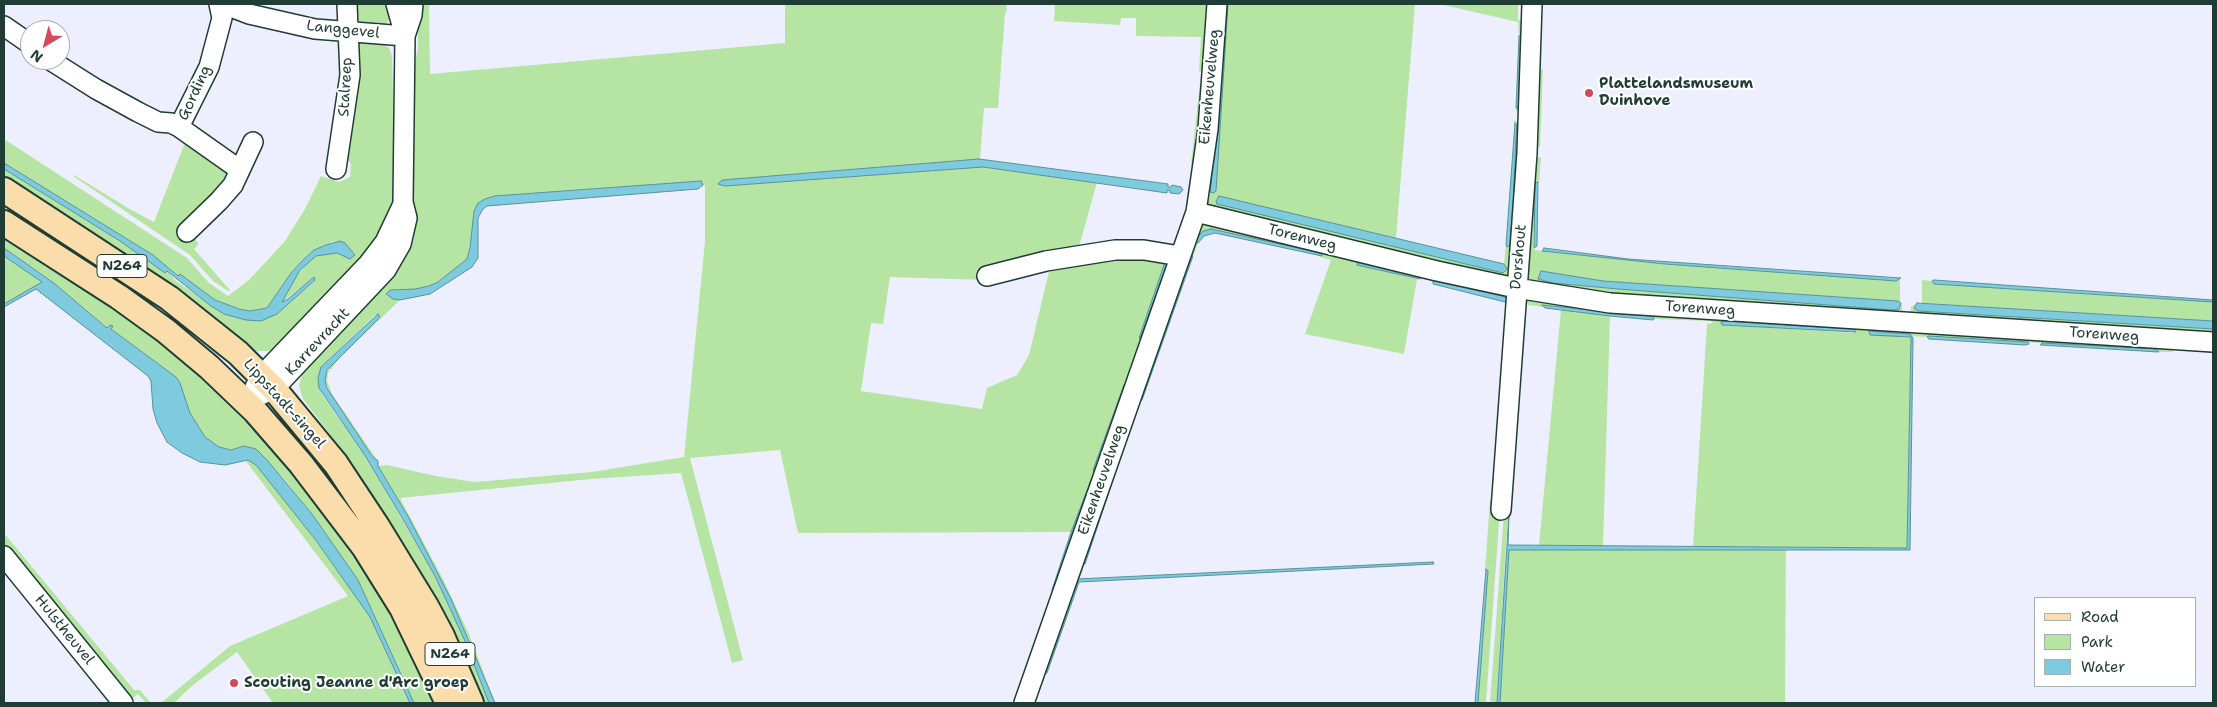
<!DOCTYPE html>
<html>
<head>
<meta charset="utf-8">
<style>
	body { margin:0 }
	#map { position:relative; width:2217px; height:707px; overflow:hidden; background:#eeeffe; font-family:"Shantell Sans",sans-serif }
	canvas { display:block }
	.frame { position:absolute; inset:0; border:5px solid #1f3d34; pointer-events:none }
	.legend { position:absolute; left:2034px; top:597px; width:162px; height:90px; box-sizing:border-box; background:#fff; border:1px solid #a5b1ae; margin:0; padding:6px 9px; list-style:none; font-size:15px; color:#1f3d34 }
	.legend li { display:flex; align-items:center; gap:10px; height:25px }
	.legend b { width:25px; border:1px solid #a5b1ae }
	.north { position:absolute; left:20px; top:20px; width:50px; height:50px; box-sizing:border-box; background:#fff; border:1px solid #a5b1ae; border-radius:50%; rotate:217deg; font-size:14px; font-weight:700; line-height:20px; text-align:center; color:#1f3d34 }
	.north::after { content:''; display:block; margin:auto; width:18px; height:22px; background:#d1495b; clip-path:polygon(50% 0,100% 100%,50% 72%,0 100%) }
</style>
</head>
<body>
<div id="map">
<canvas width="2217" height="707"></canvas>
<div class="frame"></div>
<ul class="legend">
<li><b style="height:6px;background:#faddab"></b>Road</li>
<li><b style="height:14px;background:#b6e5a3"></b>Park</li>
<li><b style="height:14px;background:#7ecade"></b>Water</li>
</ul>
<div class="north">N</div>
</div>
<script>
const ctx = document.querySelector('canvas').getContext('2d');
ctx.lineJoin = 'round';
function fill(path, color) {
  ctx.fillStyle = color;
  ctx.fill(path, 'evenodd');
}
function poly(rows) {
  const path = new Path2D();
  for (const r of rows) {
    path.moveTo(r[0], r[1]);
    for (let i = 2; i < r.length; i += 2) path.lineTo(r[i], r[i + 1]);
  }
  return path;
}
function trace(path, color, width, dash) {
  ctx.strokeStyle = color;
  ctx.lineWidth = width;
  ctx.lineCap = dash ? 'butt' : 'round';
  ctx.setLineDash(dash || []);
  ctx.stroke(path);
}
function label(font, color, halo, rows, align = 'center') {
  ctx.font = font + ' "Shantell Sans",sans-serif';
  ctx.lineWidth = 4;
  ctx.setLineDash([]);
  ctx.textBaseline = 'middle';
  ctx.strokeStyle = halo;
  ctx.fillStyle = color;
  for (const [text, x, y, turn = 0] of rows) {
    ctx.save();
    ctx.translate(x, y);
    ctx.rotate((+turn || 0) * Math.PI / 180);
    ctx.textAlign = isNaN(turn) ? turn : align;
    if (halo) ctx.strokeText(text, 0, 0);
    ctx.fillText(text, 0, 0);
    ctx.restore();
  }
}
fill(poly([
	[351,4,392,4,393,14,386,24,379,28,358,26],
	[417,4,429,4,430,74,785,43,785,4,1006,4,1007,10,1005,13,998,108,984,108,980,159,722,180,718,184,725,186,983,167,1097,182,1079,247,1121,241,1117,247,1016,265,986,273,986,280,890,277,883,324,871,323,861,391,982,409,987,388,1017,375,1029,355,1051,263,1118,253,1167,257,1172,264,1057,593,1051,593,1052,590,1054,591,1069,552,1091,480,1071,532,798,533,780,450,690,458,743,660,732,663,681,473,591,479,400,498,443,579,469,634,495,703,451,599,409,518,378,466,387,465,436,476,475,482,592,472,684,457,705,241,705,185,703,185,701,181,494,196,478,203,474,211,470,248,467,259,438,282,429,286,415,289,390,290,386,293,387,296,400,300,339,359,328,373,327,381,332,394,378,461,372,456,331,395,325,381,326,375,331,365,380,315,378,314,374,316,321,367,318,378,321,393,366,457,436,578,464,639,489,703,476,703,448,639,369,489,353,464,303,399,299,386,303,370,311,355,382,279,394,264,406,243,411,221,409,104,411,85,418,47],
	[1149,257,1165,258,1168,262,1140,339,1139,338,1165,262,1135,259,1060,264,1060,263,1099,258],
	[1124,385,1125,387,1094,472,1093,470],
	[1055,4,1212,4,1204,72,1199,71,1201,37,1136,36,1136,18,1121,18,1120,25,1054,21],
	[1222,4,1214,193,1216,191,1228,4,1415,4,1396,238,1219,196,1506,265,1504,264,1506,245,1513,208,1516,137,1514,120,1525,127,1511,274,1503,279,1210,207,1205,197],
	[1439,4,1518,4,1518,20,1521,21,1521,4,1528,4,1522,110,1516,111,1516,108,1518,108,1521,37,1519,36,1518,22],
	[364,42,381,43,389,48,392,56,395,184,392,210,376,246,280,345,268,351,252,351,4,183,4,169,120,241,165,273,167,271,176,281,224,314,277,314,315,281,314,277,282,302,281,301,292,282,309,260,316,256,338,253,350,259,354,256,354,253,334,241,326,245,314,250,302,260,291,273,267,308,250,311,229,306,215,300,178,276,153,255,4,163,4,139,187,258,209,283,228,296,250,279,285,241,305,209,321,176,339,182,350,177,351,164,345,156,357,47],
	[1543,69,1540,147,1532,144,1535,73],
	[1200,83,1206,86,1194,166,1191,164],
	[186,140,225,169,226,177,192,236,199,244,194,249,230,290,228,291,213,281,190,255,73,176,74,175,128,208,154,222],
	[1541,157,1539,183,1536,182,1533,246,1535,250,1665,264,1900,280,1900,301,1603,281,1542,271,1538,278,1553,283,1618,289,1893,310,1899,309,1902,303,1902,311,1898,315,1599,297,1530,282,1525,271,1532,158],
	[4,203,44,227,210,340,206,345,146,298,94,271,4,214],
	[1210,223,1422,277,1422,281,1418,276,1356,264,1417,279,1404,354,1305,334,1331,260,1320,257,1321,253,1211,229,1196,243,1198,243,1140,400,1142,400,1137,408,1080,578,1077,579,1042,686,1040,686,1200,226],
	[4,233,118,306,245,413,353,544,444,703,414,703,358,580,312,514,285,480,256,449,244,446,231,450,219,447,205,437,190,413,180,383,176,377,111,329,112,327,108,328,55,284,4,248],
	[4,256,43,282,4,304],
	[1922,280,1932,281,1934,284,2213,302,2213,321,1922,303],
	[1520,296,2213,346,2213,353,2174,350,2171,352,2159,352,2156,349,1869,334,1911,337,1907,548,1693,546,1707,324,1713,323,1711,321,1653,319,1650,316,1594,312,1544,305,1542,307,1528,305,1523,301,1518,414,1506,544,1497,703,1490,703],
	[1724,321,1854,329,1855,333,1723,325,1721,322],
	[1917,303,1915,306,1918,311,2213,329,2213,338,1911,313,1911,307],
	[1561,310,1610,316,1603,546,1539,545],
	[245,460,253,462,261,470,315,539,370,617,410,703,273,703,237,652,193,685,174,703,161,703,230,646,348,596],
	[1492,499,1499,500,1500,509,1486,703,1478,703,1488,571,1485,570,1490,500],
	[4,533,134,690,140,690,151,703,146,703,138,694,128,702,4,547],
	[1509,550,1786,550,1785,703,1500,703]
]), '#b6e5a3');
const water = poly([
	[1225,4,1228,4,1223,83,1216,191,1214,193,1210,192,1218,121,1225,4],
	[1519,36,1521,37,1519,108,1516,108,1519,36],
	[1515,123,1517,125,1516,137,1513,208,1510,245,1507,247,1506,245,1515,123],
	[979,159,1168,184,1168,187,1171,187,1172,185,1181,187,1183,190,1179,194,1170,193,1170,191,1167,190,1167,193,983,167,725,186,718,184,722,180,979,159],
	[4,163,153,255,178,276,180,274,215,300,239,309,250,311,267,308,291,273,303,260,314,250,326,245,340,241,345,243,355,255,350,259,337,253,316,256,300,270,282,302,288,299,314,277,315,280,277,314,261,321,246,320,224,314,211,306,167,271,165,273,120,241,4,169,4,163],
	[701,181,703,185,698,189,487,206,483,209,478,218,478,258,472,267,430,294,400,300,393,299,386,294,390,290,415,289,429,286,438,282,467,259,470,248,474,211,478,203,485,199,494,196,701,181],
	[1538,182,1537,246,1534,248,1535,183,1538,182],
	[1219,196,1504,264,1507,269,1503,273,1217,204,1216,201,1219,196],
	[1211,229,1321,253,1322,256,1215,233,1204,236,1198,243,1194,242,1203,231,1211,229],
	[4,248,55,284,107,328,110,325,113,326,111,329,176,377,180,383,190,413,205,437,219,447,231,450,244,446,256,449,267,460,312,514,358,580,414,703,410,703,370,617,315,539,256,465,248,460,225,465,200,462,182,453,167,442,157,423,153,409,151,381,148,376,36,289,4,307,4,304,42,282,4,256,4,248],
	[1544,248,1628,259,1901,278,1896,281,1665,264,1542,251,1544,248],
	[1191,254,1193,256,1142,400,1140,400,1191,254],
	[1134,257,1168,262,1140,339,1139,338,1165,262,1135,259,1097,260,1134,257],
	[1358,262,1418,276,1420,279,1357,265,1358,262],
	[1541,271,1603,281,1898,301,1901,303,1899,309,1893,310,1618,289,1553,283,1538,279,1541,271],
	[1934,280,2213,300,2213,302,1934,284,1932,281,1934,280],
	[1436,281,1506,297,1507,300,1505,302,1433,284,1433,281,1436,281],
	[1917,303,2213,321,2213,329,1918,311,1914,308,1917,303],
	[1542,305,1650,316,1654,318,1653,320,1610,316,1545,308,1542,305],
	[378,314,380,317,327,370,325,381,327,388,372,456,378,461,378,466,409,518,451,599,495,703,489,703,464,639,436,578,404,521,366,457,319,388,318,378,321,367,378,314],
	[1724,321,1854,329,1856,332,1722,325,1721,322,1724,321],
	[1869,331,1910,334,1913,338,1910,550,1509,550,1500,703,1497,703,1509,514,1508,545,1907,548,1911,337,1870,335,1869,331],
	[1929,336,2028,342,2029,344,2025,345,1929,339,1927,337,1929,336],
	[2042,343,2156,349,2159,352,2040,345,2042,343],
	[1124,385,1125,387,1094,472,1093,470,1124,385],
	[1137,408,1085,564,1083,564,1081,563,1137,408],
	[1091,480,1092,482,1054,592,1052,590,1071,532,1091,480],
	[1433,562,1434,564,1079,582,1047,673,1044,673,1077,579,1433,562],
	[1486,569,1488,571,1478,703,1475,703,1486,569]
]);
fill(water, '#7ecade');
trace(water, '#58929a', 1);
const minor = poly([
	[223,4,249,14,315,29,405,36],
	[4,26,30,44],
	[405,36,412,15,413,4],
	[50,60,96,89,138,112,158,122,171,123,179,127,209,67,222,18,219,4],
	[179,127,240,170,233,185,219,201,187,232],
	[336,169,350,75,347,4],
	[240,170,253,142],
	[1196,212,1437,271,1516,288,1610,303,2213,342],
	[987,276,1046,261,1115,250,1144,250,1180,256],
	[255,387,261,376,369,263,385,242,403,204],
	[245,402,274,389,386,270,401,244,407,218,403,202,405,36,396,4],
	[1501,510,1527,153,1532,4],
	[4,556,123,703],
	[1024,703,1196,212,1208,129,1217,4]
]);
const major = poly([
	[4,190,169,298,238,353,274,389,336,464,377,526,426,606,442,636,471,703],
	[4,223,119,297,166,331,209,367,255,411,301,464,364,547,402,608,448,703]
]);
trace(minor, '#1f3d34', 22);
trace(major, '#1f3d34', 28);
trace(minor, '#fff', 19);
trace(major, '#faddab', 24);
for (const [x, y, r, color] of [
	[1589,93,5,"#d1495b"],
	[234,683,5,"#d1495b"]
]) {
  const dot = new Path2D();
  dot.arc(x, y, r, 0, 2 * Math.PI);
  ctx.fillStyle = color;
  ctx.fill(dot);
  trace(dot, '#fff', 2);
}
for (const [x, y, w] of [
	[122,266,50],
	[450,654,50]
]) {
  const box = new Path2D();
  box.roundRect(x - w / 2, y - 11.5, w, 23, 4);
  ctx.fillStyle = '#fff';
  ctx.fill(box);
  trace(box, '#1f3d34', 1);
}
label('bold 14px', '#1f3d34', null, [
	["N264",122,266],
	["N264",450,654]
]);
label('15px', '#1f3d34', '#fff', [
	["Langgevel",343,30,6],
	["Stalreep",346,87,-87],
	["Eikenheuvelweg",1210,87,-85],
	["Gording",195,93,-65],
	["Torenweg",1302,238,14],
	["Dorshout",1519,257,-85],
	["Torenweg",1700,309,4],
	["Torenweg",2104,335,4],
	["Karrevracht",318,342,-47],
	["Lippstadt-singel",284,404,48],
	["Eikenheuvelweg",1102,480,-71],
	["Hulstheuvel",64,630,51]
]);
label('bold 15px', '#1f3d34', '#fff', [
	["Plattelandsmuseum",1599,84],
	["Duinhove",1599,101],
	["Scouting Jeanne d'Arc groep",244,683]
], 'left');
</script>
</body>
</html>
